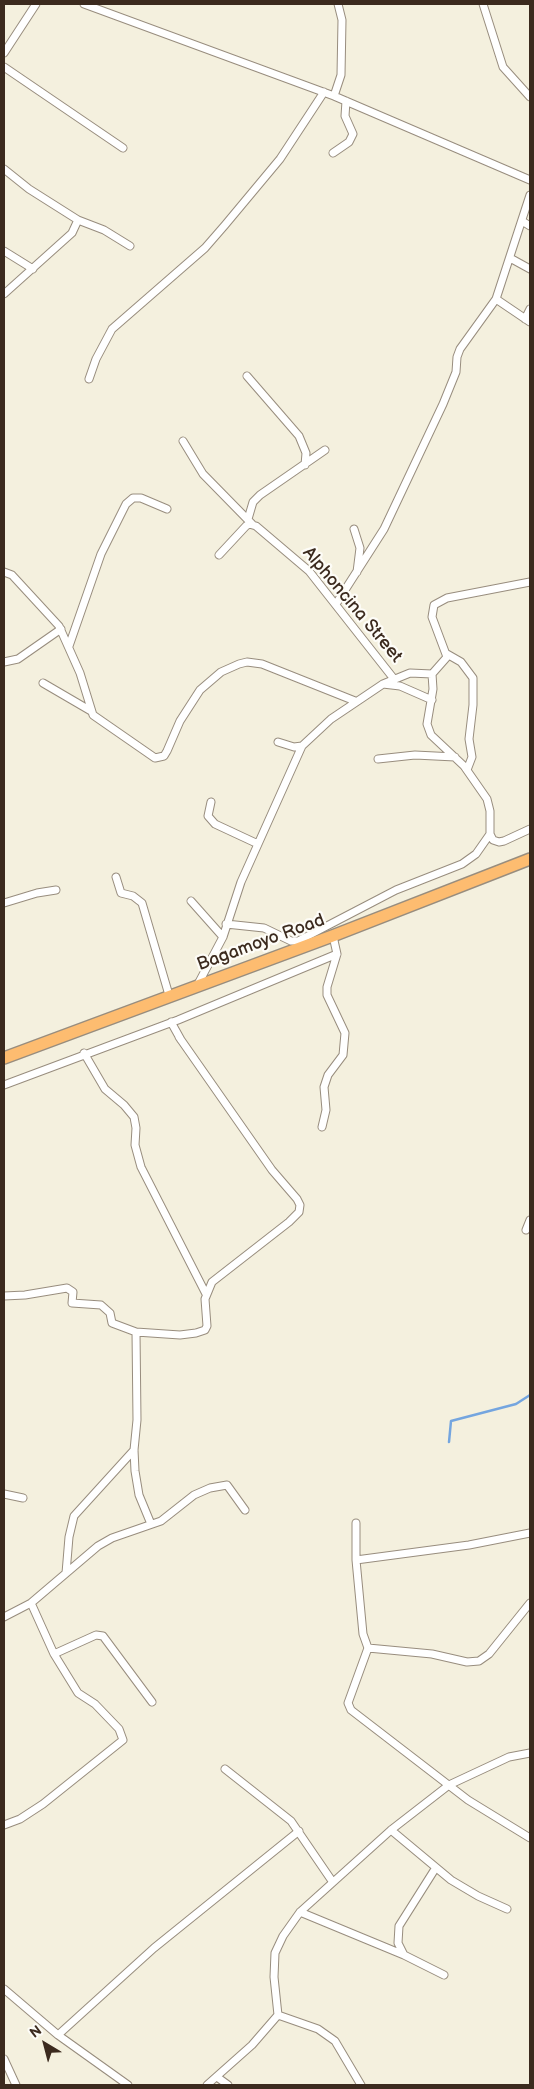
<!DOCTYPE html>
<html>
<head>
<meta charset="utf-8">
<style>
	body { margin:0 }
	#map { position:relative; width:534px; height:2089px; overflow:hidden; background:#f4f0de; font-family:"Balsamiq Sans",sans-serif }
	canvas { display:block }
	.frame { position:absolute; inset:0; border:5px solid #3b2a1e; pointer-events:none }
	.north { position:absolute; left:20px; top:2019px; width:50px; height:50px; -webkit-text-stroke:4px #fdfcf7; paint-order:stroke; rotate:323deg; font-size:14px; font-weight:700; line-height:20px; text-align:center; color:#3b2a1e }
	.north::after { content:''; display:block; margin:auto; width:18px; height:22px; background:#3b2a1e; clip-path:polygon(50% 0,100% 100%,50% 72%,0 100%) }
</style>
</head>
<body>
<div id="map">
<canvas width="534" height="2089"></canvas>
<div class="frame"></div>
<div class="north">N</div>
</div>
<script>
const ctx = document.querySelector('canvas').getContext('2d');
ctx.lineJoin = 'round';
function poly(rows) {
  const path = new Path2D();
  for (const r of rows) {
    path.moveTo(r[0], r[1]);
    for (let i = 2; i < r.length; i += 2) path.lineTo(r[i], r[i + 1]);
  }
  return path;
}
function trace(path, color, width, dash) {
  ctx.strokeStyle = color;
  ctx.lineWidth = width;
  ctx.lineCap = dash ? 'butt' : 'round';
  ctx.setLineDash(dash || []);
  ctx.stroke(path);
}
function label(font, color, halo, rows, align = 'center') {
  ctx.font = font + ' "Balsamiq Sans",sans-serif';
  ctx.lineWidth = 4.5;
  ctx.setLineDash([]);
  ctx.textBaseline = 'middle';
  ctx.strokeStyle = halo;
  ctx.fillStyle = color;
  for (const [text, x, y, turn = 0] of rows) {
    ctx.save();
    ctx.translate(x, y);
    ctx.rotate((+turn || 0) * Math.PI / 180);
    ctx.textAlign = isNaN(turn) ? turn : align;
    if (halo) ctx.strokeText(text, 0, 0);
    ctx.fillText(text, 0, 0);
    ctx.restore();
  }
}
trace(poly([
	[449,1442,451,1421,516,1404,530,1395]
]), '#74a5df', 2.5);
const minor = poly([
	[84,4,334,96,530,180],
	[483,4,503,67,530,97],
	[4,53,36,4],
	[4,67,123,148],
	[334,96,341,75,342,20,338,4],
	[333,153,349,142,353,134,345,116,346,101],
	[4,169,29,189,78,220,104,230,130,246],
	[522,221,530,226],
	[4,251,33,269],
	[510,258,530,269],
	[4,294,72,233,78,220],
	[496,299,530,322],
	[525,319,530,309],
	[247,376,299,436,306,453,305,465],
	[89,379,96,359,112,329,205,248,225,225,280,159,324,92],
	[183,441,203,474,252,524],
	[248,519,253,502,260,495,325,450],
	[354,529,360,548,357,572],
	[219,555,246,526,249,524,256,526,309,571,394,679],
	[4,572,12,575,59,626,80,673,93,715,155,758,164,756,167,751,180,721,200,690,221,672,239,664,247,662,262,664,355,701],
	[530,582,447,598,434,605,432,617,447,657,432,674,433,689,427,724,431,735,464,766,487,799,490,811,490,834,493,840,499,842,504,841,530,829],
	[336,604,384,529,443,404,456,372,457,357,460,349,496,299,530,195],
	[69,646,101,554,126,504,133,498,141,498,167,509],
	[447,654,461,662,473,678,473,705,469,739,472,757,467,770],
	[4,662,18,659,61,629],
	[43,683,91,711],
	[383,684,400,686,432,700],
	[278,742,294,747,302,746,331,719,383,684,410,673,432,674],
	[378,759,415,755,455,757],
	[211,802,208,816,215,824,258,844],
	[116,877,121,893,133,896,142,903,169,995],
	[191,901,223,937],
	[4,903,37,893,56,890],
	[226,924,264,928,291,941,298,941,396,890,462,864,476,854,490,834],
	[198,984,223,937,241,882,302,746],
	[171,1022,181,1040],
	[84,1053,105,1089,124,1105,134,1117,136,1128,135,1145,141,1167,206,1294],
	[4,1085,178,1020,337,954],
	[322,1127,326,1110,324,1087,328,1075,343,1055,345,1033,327,995,327,987,337,954,333,936],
	[526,1230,530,1220],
	[4,1296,25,1295,67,1288,73,1292,72,1303,101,1305,110,1313,112,1323,136,1332,180,1335,196,1333,205,1330,207,1326,205,1299,212,1282,289,1222,299,1212,300,1205,297,1199,272,1170,179,1037],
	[136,1332,137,1420,134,1450,135,1471,139,1495,151,1524],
	[4,1494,23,1498],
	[356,1523,356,1560,363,1634,368,1648,432,1654,467,1662,479,1661,489,1654,530,1603],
	[356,1560,469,1545,530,1533],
	[66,1573,69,1537,74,1516,134,1450],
	[4,1617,31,1603,98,1546,112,1538,161,1521,194,1495,210,1488,227,1485,245,1510],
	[368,1648,348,1703,351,1710,468,1800,530,1838],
	[54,1654,96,1635,103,1636,152,1702],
	[225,1769,291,1821,332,1881],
	[4,1825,20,1819,43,1804,123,1740,119,1729,95,1704,78,1693,54,1654,31,1603],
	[391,1830,451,1880,478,1896,507,1909],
	[300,1912,404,1955,444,1975],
	[404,1955,398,1943,399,1926,435,1869],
	[4,1989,58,2035,128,2085],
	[278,2015,318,2029,335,2041,361,2085],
	[58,2035,154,1948,299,1831],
	[4,2059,16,2085],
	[217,2077,228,2085],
	[207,2085,252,2045,278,2015,274,1977,275,1953,283,1936,300,1912,391,1830,449,1785,509,1757,530,1753]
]);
const trunk = poly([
	[4,1058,335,935,530,859]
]);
trace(minor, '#988d7e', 9);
trace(trunk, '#988d7e', 14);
trace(minor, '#fff', 7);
trace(trunk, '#fdbc70', 11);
label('18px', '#3b2a1e', '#fdfcf7', [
	["Alphoncina Street",352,605,50],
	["Bagamoyo Road",261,943,-20]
]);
</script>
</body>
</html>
